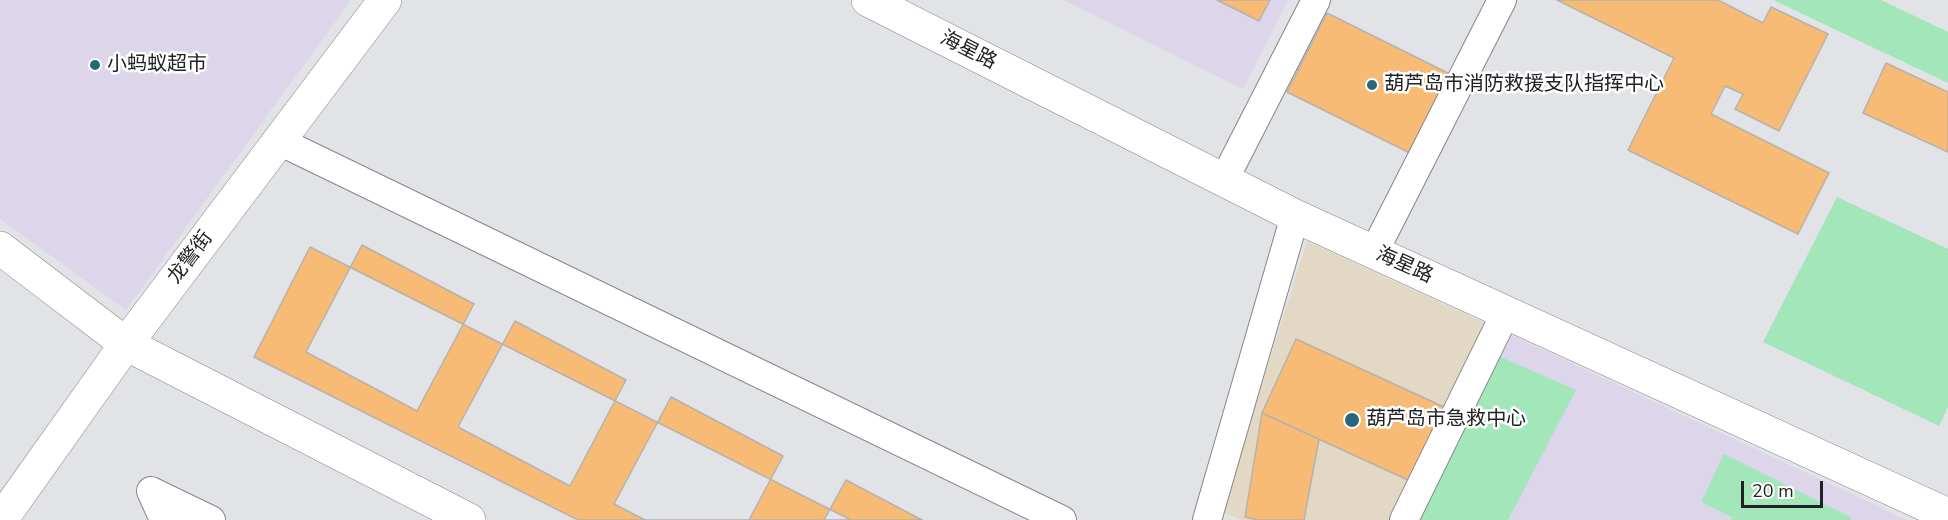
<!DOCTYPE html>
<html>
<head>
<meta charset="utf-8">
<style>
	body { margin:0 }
	#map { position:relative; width:1948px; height:520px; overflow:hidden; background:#e1e3e7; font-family:"Nunito Sans",sans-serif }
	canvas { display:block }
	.scale { position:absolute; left:1741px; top:481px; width:82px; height:27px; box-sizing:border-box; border:3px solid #212223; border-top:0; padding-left:8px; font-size:18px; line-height:21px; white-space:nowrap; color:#212223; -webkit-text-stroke:4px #fff; paint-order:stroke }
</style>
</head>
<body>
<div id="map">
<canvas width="1948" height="520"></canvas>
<div class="scale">20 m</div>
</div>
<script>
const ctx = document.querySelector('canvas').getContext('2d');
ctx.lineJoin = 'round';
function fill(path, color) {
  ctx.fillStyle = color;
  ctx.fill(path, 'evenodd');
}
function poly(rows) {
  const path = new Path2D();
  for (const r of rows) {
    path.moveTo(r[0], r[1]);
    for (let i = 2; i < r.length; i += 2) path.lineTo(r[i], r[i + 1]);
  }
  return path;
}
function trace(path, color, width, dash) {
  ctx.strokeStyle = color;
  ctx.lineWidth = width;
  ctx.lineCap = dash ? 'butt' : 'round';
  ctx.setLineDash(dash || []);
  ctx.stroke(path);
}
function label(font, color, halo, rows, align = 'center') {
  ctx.font = font + ' "Nunito Sans","Noto Sans SC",sans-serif';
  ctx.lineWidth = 5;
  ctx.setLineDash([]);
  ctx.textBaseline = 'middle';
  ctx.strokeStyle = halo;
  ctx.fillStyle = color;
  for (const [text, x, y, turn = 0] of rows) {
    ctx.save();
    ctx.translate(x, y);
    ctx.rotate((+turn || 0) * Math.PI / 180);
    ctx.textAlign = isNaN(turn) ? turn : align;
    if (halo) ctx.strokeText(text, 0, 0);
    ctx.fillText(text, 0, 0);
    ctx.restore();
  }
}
fill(poly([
	[0,0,351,0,126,310,0,219],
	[1063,0,1288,0,1243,89],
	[1498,329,1869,502,1906,520,1408,520]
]), '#ddd5ea');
fill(poly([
	[1307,241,1498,329,1404,520,1242,520,1222,512]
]), '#e3d8c4');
fill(poly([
	[1773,0,1881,0,1948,32,1948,83],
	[1837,197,1948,249,1948,407,1939,426,1763,342],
	[1492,353,1576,390,1508,520,1411,520],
	[1724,454,1852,518,1850,520,1731,520,1732,517,1701,502]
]), '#a2e6ba');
const building = poly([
	[1217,0,1270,0,1259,21,1217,0],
	[1557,0,1718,0,1763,23,1771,7,1828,34,1779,131,1735,109,1743,94,1725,86,1711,114,1829,173,1798,234,1628,150,1674,58,1557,0],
	[1327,13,1458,78,1418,157,1287,92,1327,13],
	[1886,63,1948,92,1948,152,1863,113,1886,63],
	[362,245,474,304,417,411,306,352,362,245],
	[310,247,851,520,578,520,254,357,310,247],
	[515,321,626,380,570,486,458,427,515,321],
	[1296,339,1444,407,1410,481,1262,413,1296,339],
	[671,397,783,456,749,520,645,520,614,504,671,397],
	[1262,413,1319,439,1304,520,1257,520,1245,517,1262,413],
	[846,480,922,520,824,520,846,480]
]);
fill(building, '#f8bb76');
trace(building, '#b5b2ae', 1.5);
const street = poly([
	[279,141,1062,520],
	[1224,180,1316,0],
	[1374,252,1502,0],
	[164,520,151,491,211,520],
	[1207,520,1295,216],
	[1404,520,1506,312]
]);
const secondary = poly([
	[868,0,1295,216,1948,515],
	[0,248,126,344,469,520],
	[1,520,126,344,385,0]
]);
trace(street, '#84868a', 30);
trace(secondary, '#84868a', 34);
trace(street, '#fff', 28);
trace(secondary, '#fff', 33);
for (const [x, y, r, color] of [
	[95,65,6,"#26677b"],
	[1372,85,6,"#26677b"],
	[1352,420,8,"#26677b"]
]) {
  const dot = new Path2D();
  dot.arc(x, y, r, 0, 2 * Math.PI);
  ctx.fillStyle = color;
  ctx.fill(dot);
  trace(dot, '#fff', 2);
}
label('20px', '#212223', '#fff', [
	["海星路",968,51,27],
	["龙警街",191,258,-53],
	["海星路",1404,266,24]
]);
label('20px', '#212223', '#fff', [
	["小蚂蚁超市",107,65],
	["葫芦岛市消防救援支队指挥中心",1384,85],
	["葫芦岛市急救中心",1366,420]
], 'left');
</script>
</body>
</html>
